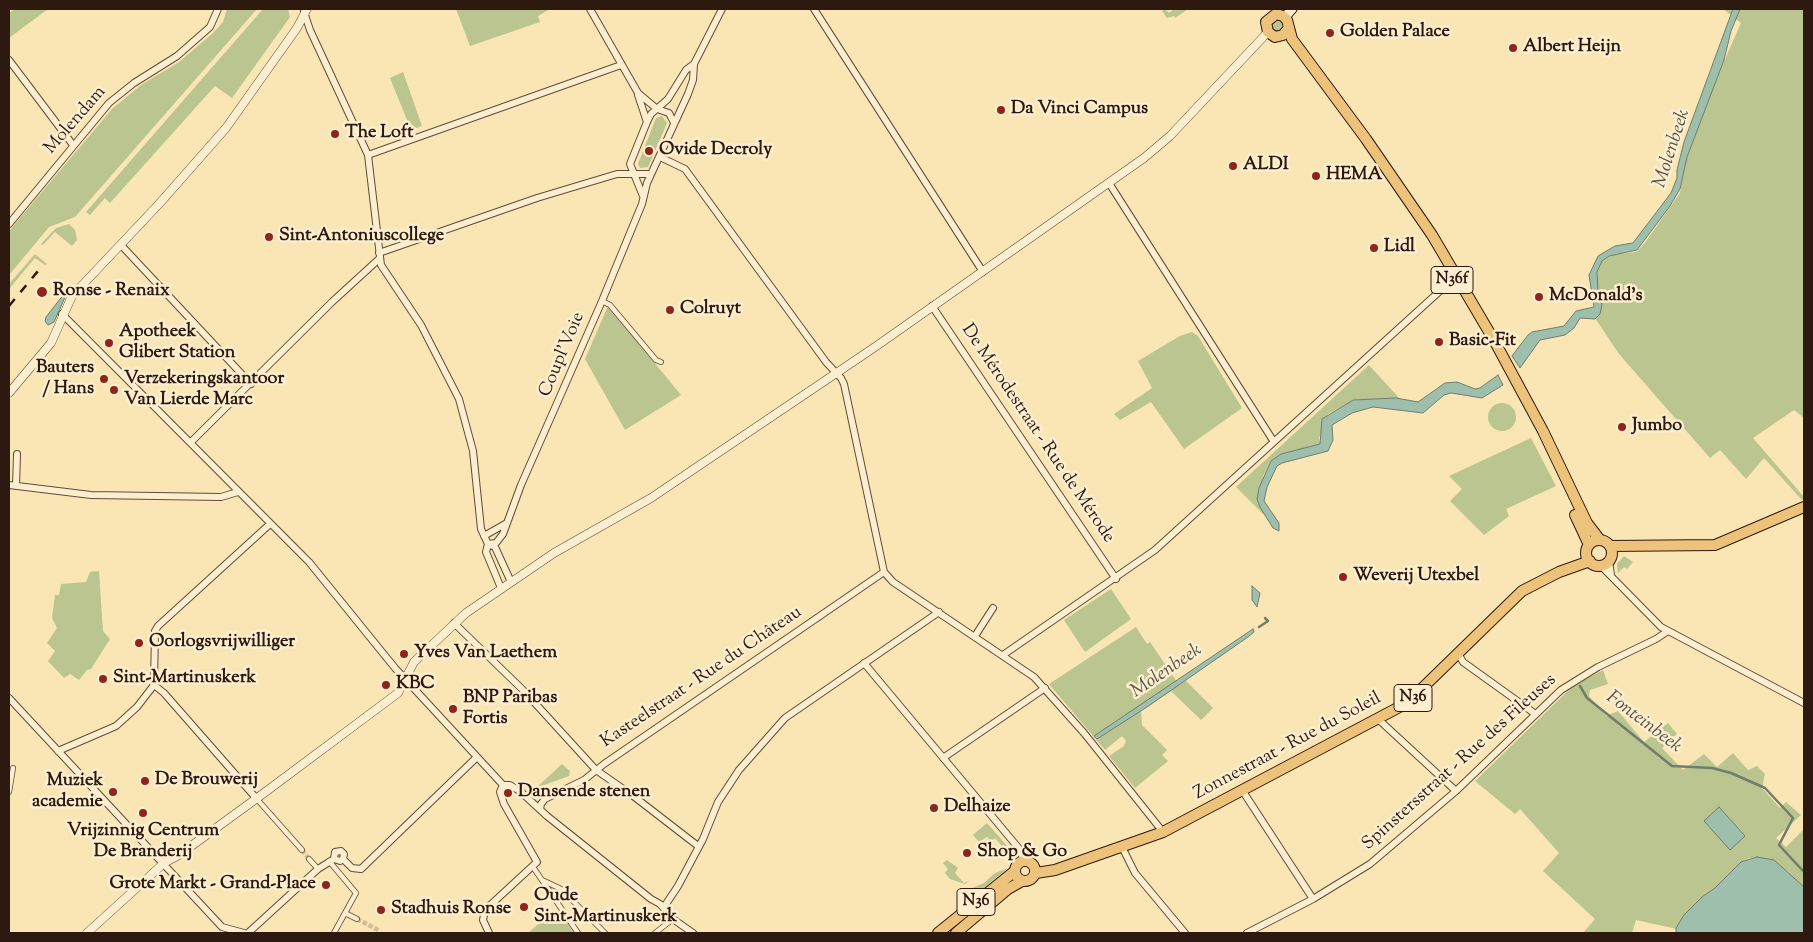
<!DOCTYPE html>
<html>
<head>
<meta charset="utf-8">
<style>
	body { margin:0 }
	#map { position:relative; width:1813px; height:942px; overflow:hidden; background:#fae5b5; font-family:"Sorts Mill Goudy",serif }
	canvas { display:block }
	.frame { position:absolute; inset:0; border:10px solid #2e1910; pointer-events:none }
</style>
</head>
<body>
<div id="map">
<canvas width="1813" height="942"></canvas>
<div class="frame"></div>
</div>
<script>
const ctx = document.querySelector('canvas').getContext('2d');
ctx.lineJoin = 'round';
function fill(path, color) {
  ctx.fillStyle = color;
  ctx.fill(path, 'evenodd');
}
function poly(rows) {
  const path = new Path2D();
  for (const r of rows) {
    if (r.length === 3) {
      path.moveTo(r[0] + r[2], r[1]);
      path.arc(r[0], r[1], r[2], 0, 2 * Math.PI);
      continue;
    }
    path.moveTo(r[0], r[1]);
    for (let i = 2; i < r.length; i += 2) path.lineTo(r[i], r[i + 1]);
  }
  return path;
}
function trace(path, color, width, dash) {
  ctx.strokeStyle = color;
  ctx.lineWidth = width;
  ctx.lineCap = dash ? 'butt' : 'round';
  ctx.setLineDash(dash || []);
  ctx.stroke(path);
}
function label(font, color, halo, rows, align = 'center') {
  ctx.font = font + ' "Sorts Mill Goudy",serif';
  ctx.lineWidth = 5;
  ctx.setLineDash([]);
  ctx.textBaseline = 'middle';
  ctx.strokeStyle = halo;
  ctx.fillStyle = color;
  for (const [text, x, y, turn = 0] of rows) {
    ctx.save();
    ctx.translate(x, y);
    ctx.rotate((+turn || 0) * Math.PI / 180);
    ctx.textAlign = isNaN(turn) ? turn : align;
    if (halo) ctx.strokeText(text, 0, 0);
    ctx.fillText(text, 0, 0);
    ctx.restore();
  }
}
fill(poly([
	[15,9,48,9,9,38,9,13],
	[227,9,257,9,75,217,49,227,9,275,9,231,112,109,141,85,179,62,213,33,223,22],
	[263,9,288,9,290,17,232,98,215,86,110,203,105,198,90,215,86,212],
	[456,9,550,9,538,16,540,22,470,46],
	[1165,9,1169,13,1174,9,1188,9,1175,18,1174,16,1167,18,1162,11],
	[1723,9,1804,9,1804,418,1794,410,1753,438,1804,497,1802,500,1764,458,1746,479,1720,450,1710,458,1619,354,1595,318,1594,281,1602,261,1611,255,1636,252,1644,244,1680,193,1685,161,1707,100,1741,23],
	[1277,26,5.5],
	[403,72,422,126,411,130,390,78],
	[662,116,667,123,658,144,648,167,640,168,638,164,656,118],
	[69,224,75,230,77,240,72,246,55,232,43,245,41,244,56,228],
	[35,254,47,264,45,265,35,258,9,289,9,284],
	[608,306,681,395,625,430,585,359],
	[1192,332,1198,336,1242,408,1184,449,1151,402,1120,420,1114,414,1152,388,1138,361,1180,336],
	[1369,365,1400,399,1353,400,1328,414,1319,438,1320,444,1281,454,1271,461,1263,476,1260,507,1271,522,1236,487],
	[1502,417,14],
	[1531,438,1556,486,1506,509,1509,516,1484,535,1450,501,1462,489,1449,476],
	[1624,556,1633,562,1627,569,1624,567,1618,573,1617,564],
	[99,571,103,631,110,639,91,669,87,670,79,680,70,674,64,678,48,661,55,651,47,643,57,628,52,618,55,595,59,595,61,584,86,582,90,572],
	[1111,589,1131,619,1085,652,1064,620],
	[1136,627,1147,644,1150,642,1179,685,1185,680,1213,708,1201,720,1171,691,1141,711,1142,725,1167,750,1162,755,1168,761,1135,788,1109,756,1124,746,1126,741,1122,736,1105,750,1049,684],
	[1603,670,1608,684,1590,690,1589,696,1606,716,1618,711,1644,742,1668,723,1677,734,1662,748,1683,770,1704,754,1717,767,1733,753,1748,770,1757,766,1765,774,1762,788,1780,808,1786,802,1801,815,1776,838,1786,847,1804,829,1804,887,1774,860,1750,858,1741,862,1715,888,1702,897,1684,915,1677,929,1636,920,1632,933,1583,933,1595,919,1543,871,1559,853,1520,809,1515,814,1475,781,1574,685],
	[562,764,570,771,569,776,536,788],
	[987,823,1014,854,1014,857,1005,858,1008,853,995,838,991,842,987,837,979,842,973,835],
	[947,860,958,868,955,873,964,883,970,880,965,884,950,879,945,873,948,869,943,863],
	[1008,868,975,895,971,891,972,888,984,883,995,873],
	[552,912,561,923,565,920,574,933,528,933]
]), '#bac590');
const water = poly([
	[1733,9,1740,9,1731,31,1724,60,1687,157,1680,189,1670,206,1637,250,1609,256,1602,261,1597,272,1598,293,1602,305,1600,314,1595,319,1580,318,1574,328,1565,335,1540,340,1520,368,1512,356,1528,335,1532,332,1564,326,1576,311,1594,307,1589,275,1598,256,1615,246,1633,243,1671,193,1677,178,1677,170,1684,142,1733,9],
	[64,294,66,295,54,322,48,325,45,321,46,317,64,294],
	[1498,375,1503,385,1482,398,1451,393,1444,395,1423,413,1373,407,1352,413,1332,425,1333,440,1328,451,1282,463,1277,466,1267,487,1264,501,1279,523,1279,531,1273,528,1260,507,1257,499,1259,488,1271,461,1281,454,1320,444,1322,419,1353,400,1396,398,1418,402,1445,383,1457,382,1475,389,1480,388,1498,375],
	[1252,586,1260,593,1257,607,1252,600,1252,586],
	[1253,629,1254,632,1248,637,1147,707,1097,739,1094,736,1253,629],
	[1719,807,1745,836,1730,850,1704,821,1719,807],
	[1757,857,1774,860,1804,887,1804,933,1676,933,1676,928,1684,915,1702,897,1715,888,1741,862,1757,857]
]);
fill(water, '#9ebfab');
trace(water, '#717d6d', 1);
trace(poly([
	[1259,627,1268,621,1265,618],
	[1580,686,1587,698,1672,766,1712,768,1731,773,1765,788,1793,818,1779,845,1804,872]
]), '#717d6d', 2.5);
trace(poly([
	[302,850,309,859],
	[357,919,380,931]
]), '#d1bc94', 4.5, [4.5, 2]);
const pedestrian = poly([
	[602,301,610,305,656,360,661,362],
	[9,792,13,768],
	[256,798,302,850],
	[309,859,318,869],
	[329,861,356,893,334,933],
	[533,867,578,933],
	[542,880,561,889,605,933],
	[345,913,357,919],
	[655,933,673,919]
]);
const minor = poly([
	[590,9,638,93,657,109,669,113,674,123],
	[814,9,983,272],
	[304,12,310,30,368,155,381,265,421,325,459,399,473,451,481,529,488,544,495,547,511,582],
	[9,60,73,145],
	[638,95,647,122],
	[368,155,621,65],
	[660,157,685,169,826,362,841,378,844,384,884,572,893,582,1034,677,1084,733,1163,832],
	[1109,183,1274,442],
	[643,196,630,164,647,122,651,114,668,99,686,70,694,64,722,9],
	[9,224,109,103,134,83,177,56,210,27,218,9],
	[121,245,251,384],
	[379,253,537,198,617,174,650,174],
	[932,306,1116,579],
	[62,314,309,562,395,668,503,785,510,785,521,792,547,816,651,899,660,904,673,919,693,933],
	[191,442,332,302,379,259],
	[9,485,91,495,221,497,238,492],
	[16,486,17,454],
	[484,536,505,524],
	[488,544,496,543,503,534,521,485,602,301,642,204,647,183,688,94,693,80,694,64],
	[488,544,486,552,501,588],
	[1609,561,1611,575],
	[1600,565,1661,627,1804,703],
	[454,623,523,690,596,770,632,795,698,846],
	[975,636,993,608],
	[1003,655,1155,550,1452,280],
	[1459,655,1463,662,1534,713],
	[864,663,1021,851,1023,861],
	[154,685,164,693,256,798],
	[9,698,222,927,244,933],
	[1378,719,1456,791],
	[58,751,116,726,137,707,154,685,155,631,158,626,270,524],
	[943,758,1045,688],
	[1242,790,1313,899],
	[540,809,541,804,545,799,584,780,604,764,884,572],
	[1122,847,1135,873,1185,933],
	[334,859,335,852,341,851,344,854,343,859,352,868,361,869,477,757],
	[664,907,678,886,703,839,718,802,739,770,785,718,939,612],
	[248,933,318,869,334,859,340,861,343,859],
	[489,933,483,920,485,910,537,862,504,804,500,792,503,785],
	[1247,933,1313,899,1370,864,1456,791,1561,690,1598,667,1656,639,1668,631]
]);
const tertiary = poly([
	[9,393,51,343,72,296,159,204,226,128,297,28,307,9],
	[87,933,164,863,179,855,264,793,398,693,414,662,466,613,554,553,651,498,875,347,1144,158,1170,136,1268,32]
]);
const secondary = poly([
	[1285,17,1292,9]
]);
const primary = poly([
	[1288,29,1283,35,1275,37,1268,32,1266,22,1276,14,1283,16,1287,20,1292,39,1366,139,1432,235,1495,342,1543,431,1587,523,1600,540],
	[1575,515,1589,545],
	[1599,553,13],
	[1610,546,1715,545,1804,507],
	[1025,871,10],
	[1036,873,1055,870,1163,832,1407,703,1522,591,1559,572,1590,561],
	[938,933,1015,871],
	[956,933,1008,889,1022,881]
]);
trace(pedestrian, '#614c39', 6);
trace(minor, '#614c39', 8);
trace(tertiary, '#614c39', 9);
trace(secondary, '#2e1910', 11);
trace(primary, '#2e1910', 12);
trace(pedestrian, '#fceecf', 4.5);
trace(minor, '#fceecf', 6);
trace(tertiary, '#fceecf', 8);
trace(secondary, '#fceecf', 9);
trace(primary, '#edc27a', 10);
trace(poly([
	[9,306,38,271]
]), '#2e1910', 2.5, [9, 9]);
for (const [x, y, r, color] of [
	[1330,33,5,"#8f2418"],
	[1513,48,5,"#8f2418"],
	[1001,110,5,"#8f2418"],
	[335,134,5,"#8f2418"],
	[649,151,5,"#8f2418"],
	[1233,166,5,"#8f2418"],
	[1316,176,5,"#8f2418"],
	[269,237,5,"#8f2418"],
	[1374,248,5,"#8f2418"],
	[42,292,6,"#8f2418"],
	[1539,297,5,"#8f2418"],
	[670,310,5,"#8f2418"],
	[1439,342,5,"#8f2418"],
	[109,343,5,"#8f2418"],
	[104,379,5,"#8f2418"],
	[114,390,5,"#8f2418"],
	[1622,427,5,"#8f2418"],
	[1343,577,5,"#8f2418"],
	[139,643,5,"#8f2418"],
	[404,654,5,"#8f2418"],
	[103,679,5,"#8f2418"],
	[386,685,5,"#8f2418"],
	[453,709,5,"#8f2418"],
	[145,781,5,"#8f2418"],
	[113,792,5,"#8f2418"],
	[508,793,5,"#8f2418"],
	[934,808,5,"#8f2418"],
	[143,813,5,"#8f2418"],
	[967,853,5,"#8f2418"],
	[326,885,5,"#8f2418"],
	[524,907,5,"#8f2418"],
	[381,910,5,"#8f2418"]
]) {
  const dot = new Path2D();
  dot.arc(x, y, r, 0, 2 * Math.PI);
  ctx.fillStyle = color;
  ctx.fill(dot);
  trace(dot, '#fceecf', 2);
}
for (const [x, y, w] of [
	[1452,280,42],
	[1413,698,38],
	[976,902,38]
]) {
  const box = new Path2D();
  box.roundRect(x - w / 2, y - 13.5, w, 27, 4);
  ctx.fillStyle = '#fceecf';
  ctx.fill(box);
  trace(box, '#2e1910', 1);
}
label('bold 16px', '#2e1910', null, [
	["N36f",1452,280],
	["N36",1413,698],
	["N36",976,902]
]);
label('bold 18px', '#2e1910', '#fceecf', [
	["Golden Palace",1340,33],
	["Albert Heijn",1523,48],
	["Da Vinci Campus",1011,110],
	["The Loft",345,134],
	["Ovide Decroly",659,151],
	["ALDI",1243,166],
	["HEMA",1326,176],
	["Sint-Antoniuscollege",279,237],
	["Lidl",1384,248],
	["Ronse - Renaix",53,292],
	["McDonald's",1549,297],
	["Colruyt",680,310],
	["Apotheek",119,333],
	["Glibert Station",119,354],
	["Basic-Fit",1449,342],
	["Bauters",94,369,"right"],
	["/ Hans",94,390,"right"],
	["Verzekeringskantoor",124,380],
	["Van Lierde Marc",124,401],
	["Jumbo",1632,427],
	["Weverij Utexbel",1353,577],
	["Oorlogsvrijwilliger",149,643],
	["Yves Van Laethem",414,654],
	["Sint-Martinuskerk",113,679],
	["KBC",396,685],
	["BNP Paribas",463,699],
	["Fortis",463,720],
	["De Brouwerij",155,781],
	["Muziek",103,782,"right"],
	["academie",103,803,"right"],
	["Dansende stenen",518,793],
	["Delhaize",944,808],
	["Vrijzinnig Centrum",143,832,"center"],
	["De Branderij",143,853,"center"],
	["Shop & Go",977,853],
	["Grote Markt - Grand-Place",316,885,"right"],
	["Oude",534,897],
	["Sint-Martinuskerk",534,918],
	["Stadhuis Ronse",391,910]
], 'left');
label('18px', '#2e1910', '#fceecf', [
	["Molendam",76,121,-49],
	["Coupl'Voie",563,355,-67],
	["De Mérodestraat - Rue de Mérode",1037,434,56],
	["Kasteelstraat - Rue du Château",702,678,-34],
	["Zonnestraat - Rue du Soleil",1288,747,-28],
	["Spinstersstraat - Rue des Fileuses",1460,763,-42]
]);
label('italic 19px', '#555346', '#fceecf', [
	["Molenbeek",1673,149,-72],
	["Molenbeek",1167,672,-34],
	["Fonteinbeek",1643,723,37]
]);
</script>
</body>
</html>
